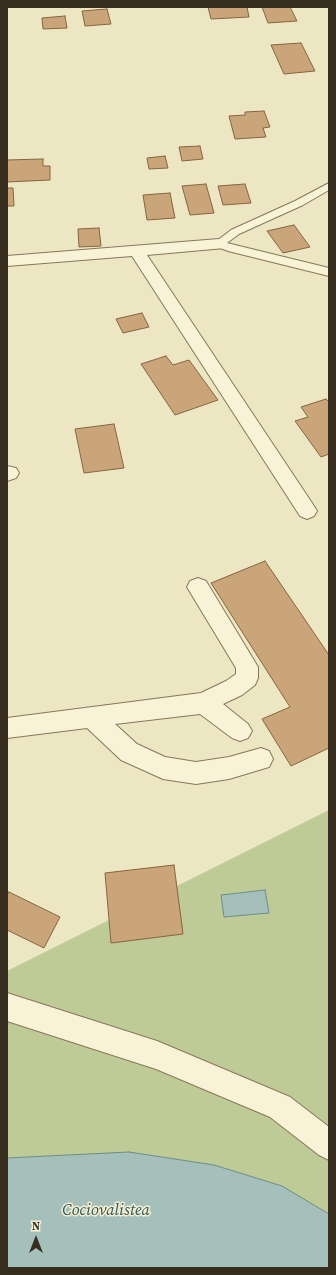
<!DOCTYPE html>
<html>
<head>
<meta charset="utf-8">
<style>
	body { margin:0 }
	#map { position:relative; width:336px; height:1275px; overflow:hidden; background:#ede6c3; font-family:"Source Serif 4",serif }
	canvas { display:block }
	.frame { position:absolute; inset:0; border:8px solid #372d1e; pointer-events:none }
	.north { position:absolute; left:16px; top:1219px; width:40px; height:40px; -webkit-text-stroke:3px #f4efd2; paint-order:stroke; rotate:0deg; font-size:11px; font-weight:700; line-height:16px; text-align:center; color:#372d1e }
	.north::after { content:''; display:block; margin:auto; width:14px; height:18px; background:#372d1e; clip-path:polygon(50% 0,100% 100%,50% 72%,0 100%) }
</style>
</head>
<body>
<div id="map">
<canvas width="336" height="1275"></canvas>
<div class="frame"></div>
<div class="north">N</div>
</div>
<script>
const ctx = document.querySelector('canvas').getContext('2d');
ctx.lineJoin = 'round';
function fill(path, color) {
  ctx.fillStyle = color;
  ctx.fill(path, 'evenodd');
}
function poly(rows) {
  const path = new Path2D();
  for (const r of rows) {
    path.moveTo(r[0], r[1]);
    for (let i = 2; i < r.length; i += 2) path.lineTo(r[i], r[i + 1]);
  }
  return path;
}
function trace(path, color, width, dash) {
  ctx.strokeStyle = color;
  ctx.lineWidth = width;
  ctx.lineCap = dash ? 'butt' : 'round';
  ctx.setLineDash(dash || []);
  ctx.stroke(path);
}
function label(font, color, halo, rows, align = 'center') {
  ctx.font = font + ' "Source Serif 4",serif';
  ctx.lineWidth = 3;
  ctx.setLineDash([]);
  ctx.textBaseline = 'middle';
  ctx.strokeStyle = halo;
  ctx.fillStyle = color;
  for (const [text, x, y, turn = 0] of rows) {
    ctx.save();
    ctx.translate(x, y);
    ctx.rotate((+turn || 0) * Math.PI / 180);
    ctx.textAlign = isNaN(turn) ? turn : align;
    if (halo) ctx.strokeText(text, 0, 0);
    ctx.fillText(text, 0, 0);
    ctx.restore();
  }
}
fill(poly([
	[329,810,329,1268,7,1268,7,971]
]), '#becb97');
const water = poly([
	[265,890,269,913,224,917,221,895,265,890],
	[129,1152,214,1165,282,1186,329,1214,329,1268,7,1268,7,1158,129,1152]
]);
fill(water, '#a5c0bb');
trace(water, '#6c8e89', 1);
const building = poly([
	[208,7,247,7,249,17,211,19,208,7],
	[262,7,290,7,297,21,268,23,262,7],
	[107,9,111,24,85,26,82,11,107,9],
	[65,16,67,28,43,29,42,18,65,16],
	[301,43,315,71,284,74,271,45,301,43],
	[264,111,270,127,263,128,266,137,235,139,229,116,245,115,245,112,264,111],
	[200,146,203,159,182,161,179,147,200,146],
	[165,156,168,168,149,169,147,158,165,156],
	[43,159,43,166,50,166,50,180,7,182,7,160,43,159],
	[206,184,214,213,190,215,182,186,206,184],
	[245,184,251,203,223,205,218,186,245,184],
	[7,188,13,188,14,206,7,206,7,188],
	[170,193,175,218,147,220,143,195,170,193],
	[294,225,310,247,283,253,267,231,294,225],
	[99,228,101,246,79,247,78,229,99,228],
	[142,313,149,327,123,333,116,319,142,313],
	[166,356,173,365,189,360,218,400,175,415,141,364,166,356],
	[326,399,329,402,329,454,321,457,295,421,308,417,301,407,326,399],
	[114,424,124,468,84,473,75,429,114,424],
	[265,561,329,655,329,748,291,766,262,719,290,707,211,583,265,561],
	[174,865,183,934,111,943,105,873,174,865],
	[9,892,60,917,44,948,7,930,7,895,9,892]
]);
fill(building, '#caa579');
trace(building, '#856440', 1);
const lane = poly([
	[329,183,329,190,303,205,239,234,227,243,329,268,329,276,228,251,215,246,213,244,231,230,295,201,329,183]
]);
const street = poly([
	[219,239,225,240,227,244,225,248,147,255,314,506,317,511,314,516,307,519,300,516,132,256,7,266,7,256,219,239],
	[7,466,16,468,19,473,16,478,7,481,7,466],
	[198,578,206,581,258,667,258,678,255,685,242,695,223,704,248,724,252,731,248,738,240,741,232,738,200,714,115,724,137,744,165,757,196,762,229,757,261,748,269,751,273,759,269,767,229,779,196,784,163,779,121,760,87,728,7,738,7,718,201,693,226,681,236,674,236,668,187,587,190,581,198,578],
	[7,993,157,1041,290,1097,329,1127,329,1160,319,1155,270,1117,156,1069,7,1021,7,993]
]);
trace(lane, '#87775a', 2);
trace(street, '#87775a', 2);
fill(lane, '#f8f2d6');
fill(street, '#f8f2d6');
label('italic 16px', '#2d5456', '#f4efd2', [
	["Cociovalistea",106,1211]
]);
</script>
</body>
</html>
